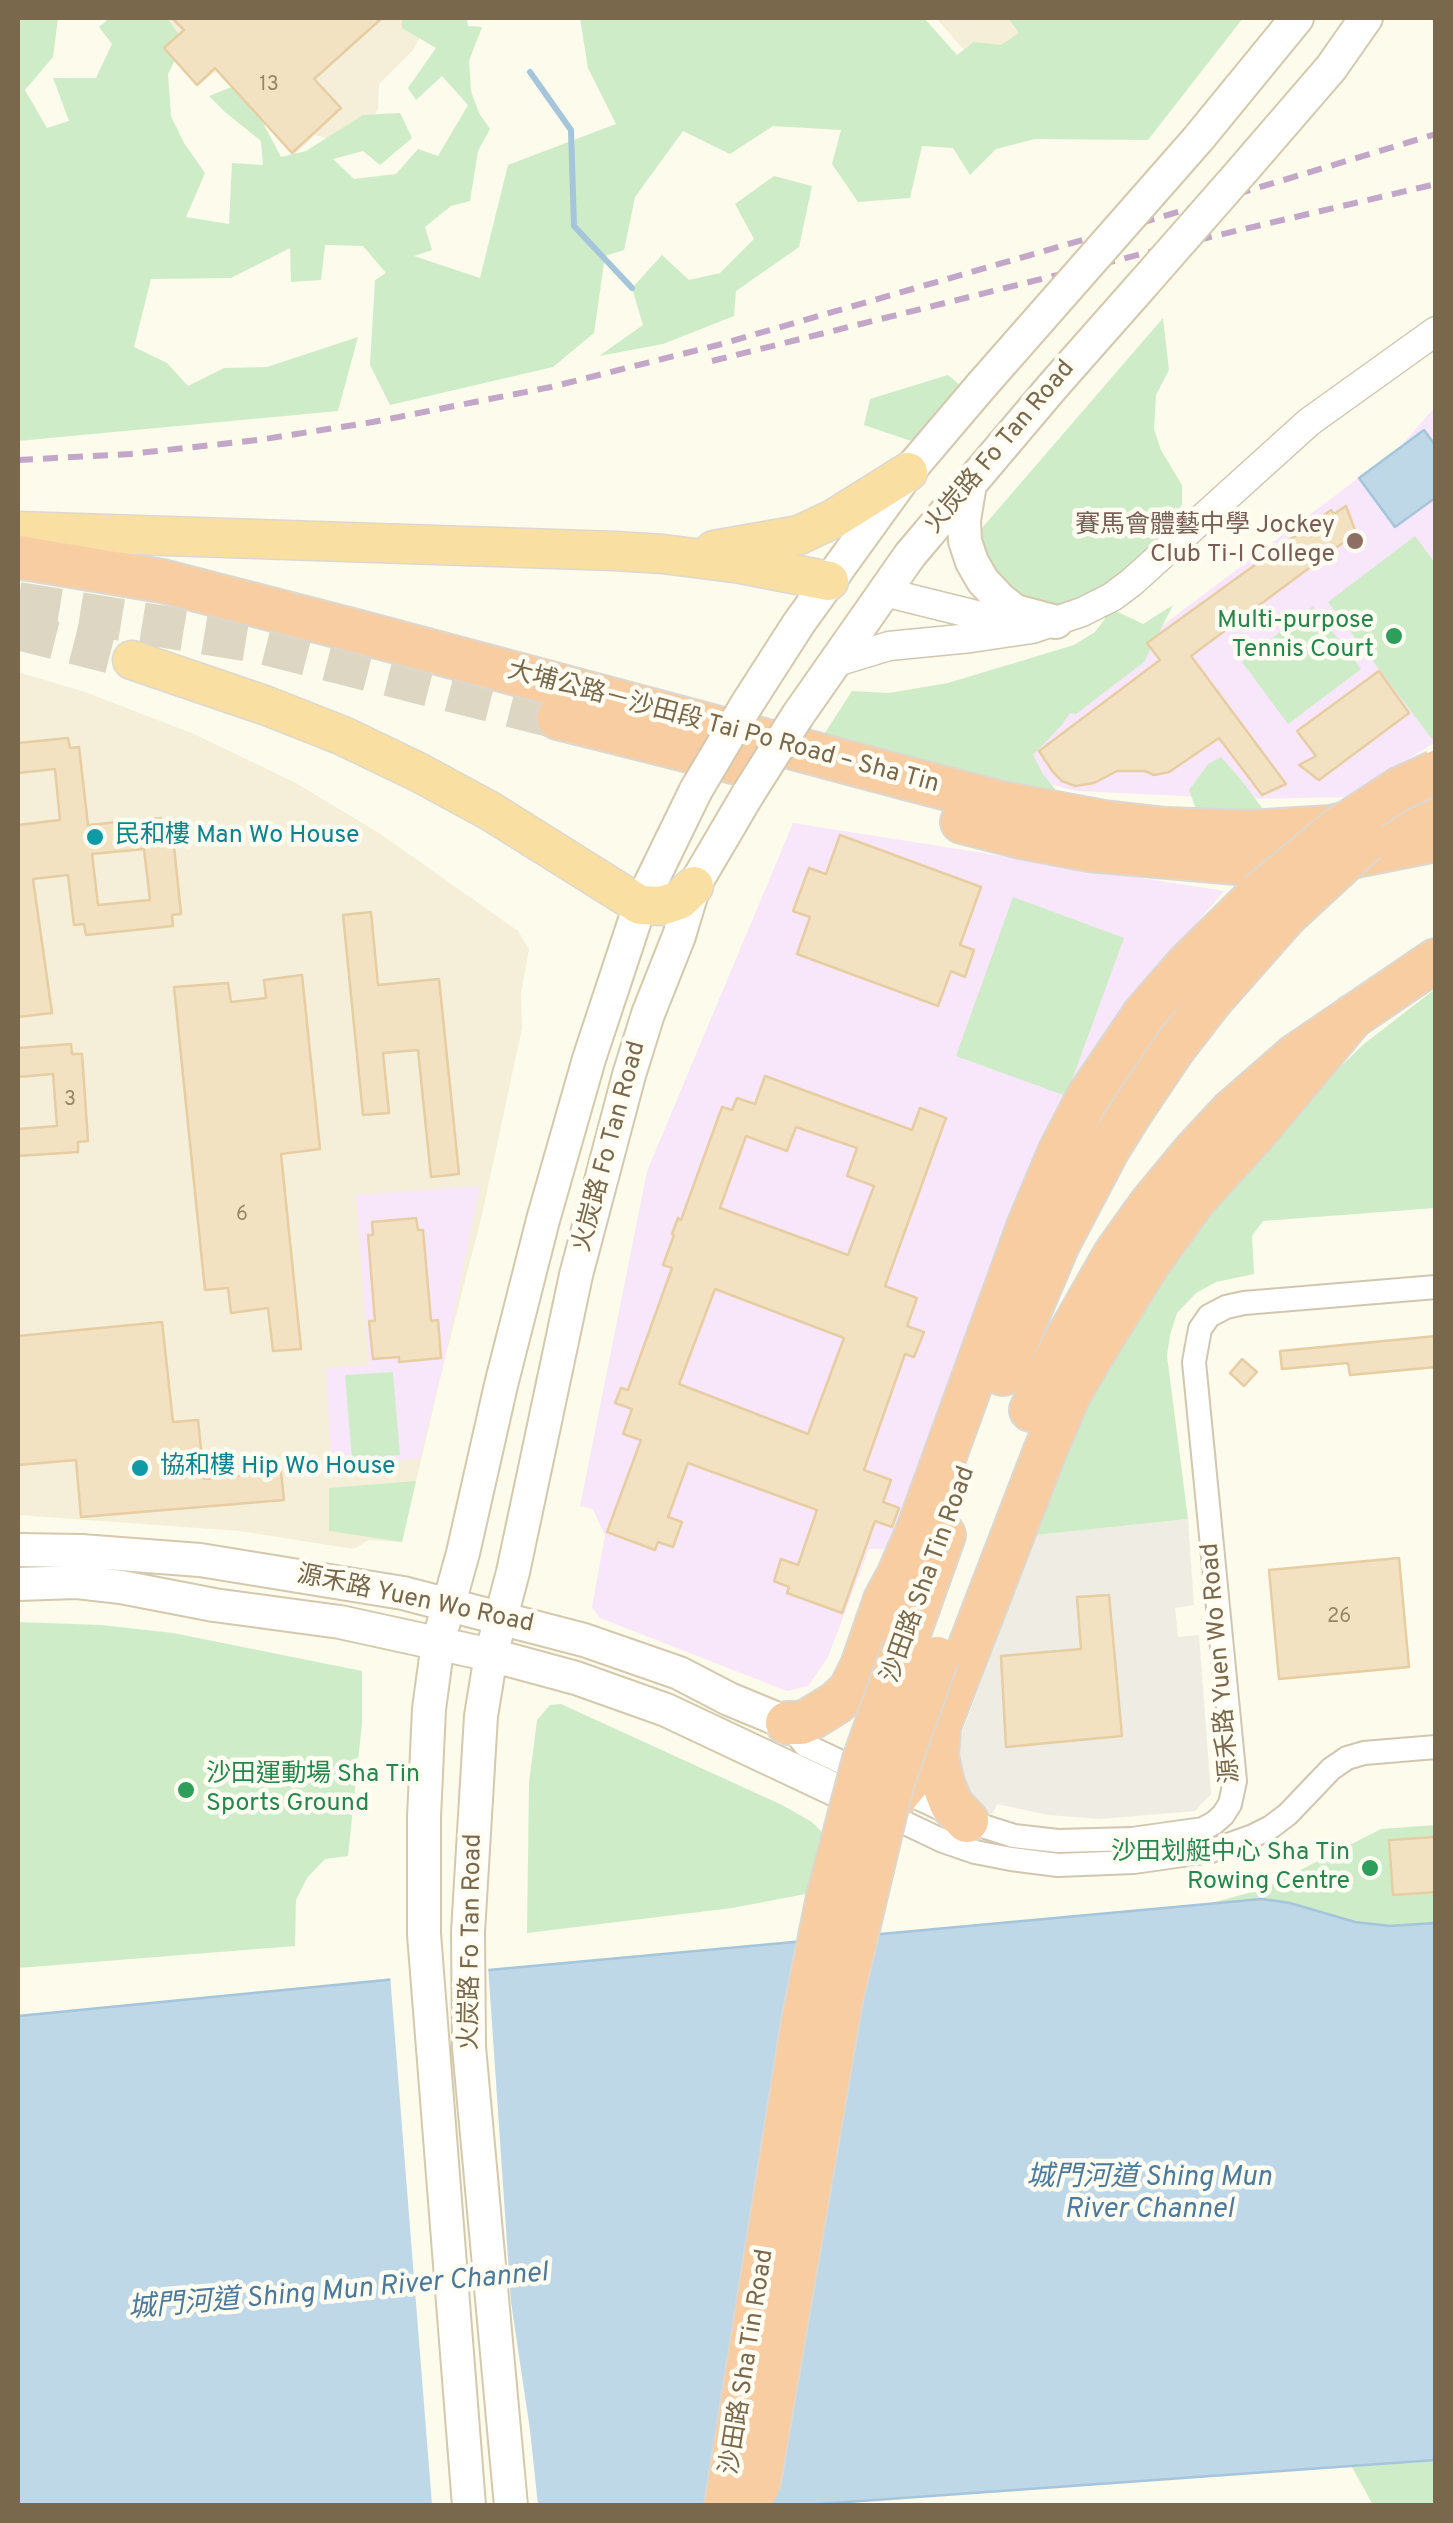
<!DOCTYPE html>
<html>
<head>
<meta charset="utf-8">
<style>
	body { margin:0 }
	#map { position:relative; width:1453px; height:2523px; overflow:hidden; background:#fdfbeb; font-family:Overpass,sans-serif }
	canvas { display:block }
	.frame { position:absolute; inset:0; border:20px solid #7a684c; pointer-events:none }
</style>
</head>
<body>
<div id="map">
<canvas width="1453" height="2523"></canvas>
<div class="frame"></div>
</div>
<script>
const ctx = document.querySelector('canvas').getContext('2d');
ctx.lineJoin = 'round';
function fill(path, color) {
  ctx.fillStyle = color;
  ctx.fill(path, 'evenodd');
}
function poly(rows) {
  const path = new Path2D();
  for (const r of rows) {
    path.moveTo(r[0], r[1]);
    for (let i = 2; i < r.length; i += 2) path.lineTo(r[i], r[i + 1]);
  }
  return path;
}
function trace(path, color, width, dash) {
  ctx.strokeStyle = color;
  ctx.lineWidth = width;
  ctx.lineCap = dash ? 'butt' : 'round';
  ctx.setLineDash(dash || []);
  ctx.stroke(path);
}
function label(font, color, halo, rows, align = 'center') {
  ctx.font = font + ' Overpass,"Noto Sans TC",sans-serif';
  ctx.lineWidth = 9;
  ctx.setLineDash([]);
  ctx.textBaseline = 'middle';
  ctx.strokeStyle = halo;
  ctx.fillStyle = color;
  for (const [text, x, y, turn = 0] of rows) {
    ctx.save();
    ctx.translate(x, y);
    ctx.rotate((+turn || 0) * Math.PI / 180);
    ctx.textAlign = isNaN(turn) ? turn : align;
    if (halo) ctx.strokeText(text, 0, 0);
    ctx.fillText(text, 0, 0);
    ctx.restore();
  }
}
fill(poly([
	[124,18,431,18,413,50,379,84,378,109,365,130,341,143,315,135,294,155,216,72,198,85,163,46],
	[936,18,1063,18,979,67],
	[18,672,85,692,194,734,296,783,379,833,518,931,529,949,521,994,522,1028,482,1215,443,1366,402,1542,369,1540,354,1549,239,1531,18,1515]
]), '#f5efd9');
fill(poly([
	[1188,1519,1194,1605,1175,1608,1178,1637,1199,1635,1211,1794,1195,1811,1100,1819,1048,1815,997,1804,992,1815,976,1804,964,1786,956,1763,958,1743,1036,1535]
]), '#efece4');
fill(poly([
	[1435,407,1435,742,1348,797,1247,799,1076,791,1010,774,1081,696,1147,637,1401,446],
	[793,823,1224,891,1144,986,890,1549,869,1549,828,1657,808,1686,787,1691,600,1618,592,1607,605,1536,593,1509,580,1506,647,1171],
	[480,1186,443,1366,420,1458,332,1472,326,1368,369,1365,356,1195]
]), '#f8e7fa');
fill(poly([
	[25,18,58,18,53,57,25,90,47,128,69,121,53,78,96,78,112,44,99,27,110,18,167,18,184,42,168,74,171,116,184,143,205,173,186,217,229,224,232,163,263,165,261,141,225,112,209,96,242,83,281,157,306,151,363,115,400,113,412,138,380,165,363,151,333,159,354,179,396,174,418,149,438,156,468,105,442,76,416,100,408,88,436,48,402,28,402,18,467,18,468,26,482,27,469,61,471,91,479,113,490,129,478,151,470,201,451,206,425,227,432,250,414,256,480,278,508,165,616,124,588,68,580,18,924,18,957,55,974,42,1001,45,1019,33,1008,18,1243,18,1148,140,1035,139,996,149,970,175,953,148,922,146,910,198,858,202,832,164,841,130,773,126,730,154,683,131,635,197,624,250,605,256,594,333,553,367,390,405,370,365,375,280,386,273,363,246,325,245,321,280,291,282,290,248,231,278,151,279,134,347,167,363,188,386,224,368,267,367,358,337,338,411,18,441,18,21],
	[774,176,812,186,799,247,736,291,734,316,663,344,599,356,643,325,632,288,662,255,689,280,720,273,754,239,735,204],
	[1163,318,1169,370,1156,395,1154,429,1161,450,1182,485,1182,504,1174,527,1094,594,1059,612,1015,595,984,562,982,528],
	[948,375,961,386,914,442,864,425,870,399],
	[1415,536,1435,563,1435,736,1432,739,1328,602],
	[1173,605,1144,662,1076,714,1070,713,1061,726,1033,755,1043,774,1067,804,819,742,852,691,889,693,948,683,1074,645,1095,632,1112,609,1143,624],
	[1313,606,1361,669,1288,724,1242,662],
	[1221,757,1242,781,1271,820,1200,820,1189,790,1208,764],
	[1013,897,1124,938,1066,1096,956,1056],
	[1435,989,1435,1208,1263,1221,1252,1236,1254,1274,1216,1282,1196,1293,1177,1313,1170,1335,1167,1356,1188,1519,1036,1535,1078,1427,1113,1348,1160,1270,1298,1107,1364,1044],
	[393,1372,400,1455,352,1459,345,1375],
	[416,1481,402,1542,329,1531,329,1488],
	[18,1622,101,1625,173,1633,362,1671,362,1723,348,1856,325,1859,307,1878,296,1900,295,1946,18,1968],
	[561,1704,782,1805,812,1822,826,1836,816,1892,732,1908,527,1933,529,1783,537,1720,550,1705],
	[1435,1825,1435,1923,1390,1926,1355,1922,1290,1903,1262,1899,1208,1904,1263,1889,1381,1829],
	[1435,2460,1435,2505,1373,2505,1352,2467]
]), '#ceecc8');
const water = poly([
	[1424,430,1435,445,1435,498,1395,527,1359,478,1424,430],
	[1262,1899,1290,1903,1355,1922,1390,1926,1435,1923,1435,2460,791,2506,18,2506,18,2016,478,1971,1262,1899]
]);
fill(water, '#bed8e8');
trace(water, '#a4c5da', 2.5);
fill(poly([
	[488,1965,511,2302,530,2430,538,2505,432,2505,390,1975]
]), '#fdfbeb');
trace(poly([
	[530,72,571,130,574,226,632,288]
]), '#a4c5da', 6);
const building = poly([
	[172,18,382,18,314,79,341,108,292,153,215,68,197,85,164,48,184,30,172,18],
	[1346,506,1356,533,1191,656,1286,784,1262,795,1219,738,1169,772,1154,775,1145,771,1117,771,1094,783,1075,786,1062,781,1053,772,1039,751,1160,660,1147,643,1331,510,1334,514,1346,506],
	[1379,671,1409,713,1319,780,1299,765,1316,756,1297,731,1379,671],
	[68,738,70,748,79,747,88,825,161,818,162,828,172,827,181,914,172,915,173,926,86,935,84,924,74,925,68,875,33,879,52,1013,18,1017,18,825,60,820,55,769,18,773,18,743,68,738],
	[144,849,150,900,98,905,92,854,144,849],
	[840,835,981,887,960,945,974,950,965,977,951,971,938,1006,797,954,810,917,793,911,809,868,826,874,840,835],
	[371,912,378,985,439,979,459,1174,431,1177,418,1050,383,1053,389,1113,363,1115,343,915,371,912],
	[302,975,320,1149,281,1154,301,1349,273,1351,268,1308,231,1313,228,1288,205,1290,174,987,228,983,231,1002,266,998,264,980,302,975],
	[71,1044,72,1054,82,1054,88,1141,78,1142,78,1152,18,1156,18,1129,57,1126,53,1074,18,1077,18,1048,71,1044],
	[765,1076,912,1130,920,1108,946,1118,885,1286,917,1298,907,1326,924,1332,914,1357,905,1354,864,1470,891,1480,883,1502,899,1508,892,1527,875,1521,842,1613,787,1593,789,1587,774,1581,781,1559,798,1565,817,1510,688,1463,668,1517,682,1522,673,1547,658,1542,655,1550,607,1532,641,1440,623,1434,632,1409,615,1403,621,1388,628,1390,672,1268,663,1265,674,1235,672,1234,678,1218,681,1220,722,1107,732,1110,737,1098,755,1104,765,1076],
	[796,1127,857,1148,847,1176,874,1186,848,1255,720,1208,746,1136,787,1151,796,1127],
	[715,1289,844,1338,808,1434,679,1384,715,1289],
	[416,1218,418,1230,423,1230,431,1321,438,1320,441,1358,399,1362,399,1357,373,1359,369,1321,375,1321,368,1235,373,1235,372,1222,416,1218],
	[162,1322,173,1422,198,1420,204,1479,281,1472,284,1500,81,1517,76,1460,18,1465,18,1336,162,1322],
	[1436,1336,1436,1367,1350,1375,1348,1363,1282,1369,1280,1351,1436,1336],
	[1242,1359,1257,1372,1244,1386,1230,1373,1242,1359],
	[1399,1558,1409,1667,1279,1679,1269,1570,1399,1558],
	[1109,1595,1122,1736,1006,1747,1001,1656,1081,1649,1077,1597,1109,1595],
	[1436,1837,1436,1892,1393,1895,1389,1840,1436,1837]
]);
fill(building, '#f3e2c2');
trace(building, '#e6cda2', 2.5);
trace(poly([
	[18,631,132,660]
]), '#dcd6c3', 38, [38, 19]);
trace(poly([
	[18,603,257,642,558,718]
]), '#dcd6c3', 42, [42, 21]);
const minor = poly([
	[787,1723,805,1745,967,1821,1014,1836,1058,1841,1132,1839,1203,1829,1214,1823,1223,1815,1230,1804,1235,1781,1194,1362,1200,1329,1209,1316,1226,1307,1244,1303,1436,1287],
	[882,1812,943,1841,975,1852,1011,1859,1058,1865,1134,1862,1211,1851,1253,1836,1271,1827,1288,1814,1331,1769,1347,1758,1364,1753,1436,1747]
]);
const tertiary = poly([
	[884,592,1021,626],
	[833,663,889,646,971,638,1032,629,1082,612,1112,597,1132,582,1309,422,1436,331]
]);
const secondary = poly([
	[1198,139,1297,18],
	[1243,170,1331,68,1366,18],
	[970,484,964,520,965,541,972,562,983,581,1000,599,1015,611,1056,622],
	[747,704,799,623,908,472,981,386],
	[798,715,910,555,1053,386,1143,284],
	[18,1550,81,1551,200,1560,403,1593,584,1640,679,1673,729,1699,787,1723],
	[18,1584,77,1582,121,1587,214,1605,340,1622,491,1655,576,1678,666,1710,874,1808],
	[469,2506,424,1934,424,1817,429,1709,438,1643,463,1553,501,1385,543,1220,589,1059,640,905,696,790],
	[511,2506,469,2047,468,1932,481,1716,491,1655,513,1572,576,1275,629,1075,648,1014,679,936,694,886,748,794]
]);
const trunk = poly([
	[18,531,615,551,663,554,741,564,829,581],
	[714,550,799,535,833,519,908,472],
	[132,660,267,706,343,736,418,772,490,811,640,905,661,906,679,900,694,886]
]);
const motorway = poly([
	[18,557,162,581,352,630,902,777,1002,803,1104,822,1165,829,1249,832,1330,827,1436,805],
	[558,718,753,767],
	[962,822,1021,837,1089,850,1237,863,1331,861,1436,840],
	[1003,1374,1058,1244,1108,1149,1131,1112,1174,1048,1211,1000,1286,915],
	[1031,1410,1061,1349,1115,1254,1150,1205,1194,1152,1232,1111,1295,1056,1436,960],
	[904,1647,944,1535],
	[787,1723,801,1723,810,1719,836,1703,850,1690,862,1666,885,1600,898,1576,918,1530,1028,1227,1060,1151,1088,1097,1145,1013,1186,966,1258,895],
	[939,1729,937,1756,942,1780,951,1804,967,1821],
	[889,1805,916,1772,931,1747,1045,1451,1069,1395,1091,1357,1148,1264,1195,1199,1256,1132,1353,1016]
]);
trace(minor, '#d1c6af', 26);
trace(tertiary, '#d1c6af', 31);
trace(secondary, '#d4c8ad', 36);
trace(trunk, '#dcd8d0', 41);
trace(motorway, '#dcd8d0', 46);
trace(minor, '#fff', 22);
trace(tertiary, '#fff', 28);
trace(secondary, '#fff', 32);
trace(trunk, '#fadfa3', 38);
trace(motorway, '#f8cda2', 42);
trace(poly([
	[712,361,1206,238,1436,184],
	[18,460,130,454,258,440,373,422,551,387,718,345,1131,226,1436,134]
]), '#c2a7c9', 6, [15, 10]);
const secondaryBridge = poly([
	[1143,284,1243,170],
	[981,386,1198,139],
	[696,790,747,704],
	[748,794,798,715]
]);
const motorwayBridge = poly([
	[1258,895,1338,829,1399,789,1436,772],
	[1286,915,1366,841],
	[758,2487,841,2000,893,1781,937,1658],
	[726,2506,803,2022,828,1897,863,1763,904,1647]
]);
trace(secondaryBridge, '#d4c8ad', 36, []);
trace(motorwayBridge, '#dcd8d0', 46, []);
trace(secondaryBridge, '#fff', 32);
trace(motorwayBridge, '#f8cda2', 42);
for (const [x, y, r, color] of [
	[1355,541,10,"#8d6e63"],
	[1394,636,10,"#2e9e5b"],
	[95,837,10,"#0f9aa8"],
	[140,1468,10,"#0f9aa8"],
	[186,1790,10,"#2e9e5b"],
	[1370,1868,10,"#2e9e5b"]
]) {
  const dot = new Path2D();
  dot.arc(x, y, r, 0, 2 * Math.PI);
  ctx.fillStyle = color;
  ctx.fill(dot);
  trace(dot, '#fffdf2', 4);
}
label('20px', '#98866a', null, [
	["13",269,86],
	["3",70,1101],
	["6",242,1216],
	["26",1339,1618]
]);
label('25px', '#7a684c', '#fffdf2', [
	["火炭路 Fo Tan Road",1001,448,-50],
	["大埔公路－沙田段 Tai Po Road – Sha Tin",723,729,15],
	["火炭路 Fo Tan Road",611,1147,-75],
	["沙田路 Sha Tin Road",930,1575,-70],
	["源禾路 Yuen Wo Road",415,1601,12],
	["源禾路 Yuen Wo Road",1222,1663,-95],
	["火炭路 Fo Tan Road",473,1942,-89],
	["沙田路 Sha Tin Road",749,2362,-81]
]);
label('25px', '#785e54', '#fffdf2', [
	["賽馬會體藝中學 Jockey",1335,527],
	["Club Ti-I College",1335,556]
], 'right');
label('25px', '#27864d', '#fffdf2', [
	["Multi-purpose",1374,622],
	["Tennis Court",1374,651],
	["沙田運動場 Sha Tin",206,1776,"left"],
	["Sports Ground",206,1805,"left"],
	["沙田划艇中心 Sha Tin",1350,1854],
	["Rowing Centre",1350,1883]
], 'right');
label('25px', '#0d838f', '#fffdf2', [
	["民和樓 Man Wo House",115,837],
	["協和樓 Hip Wo House",160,1468]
], 'left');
label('italic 28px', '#4b7a9c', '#fffdf2', [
	["城門河道 Shing Mun",1149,2179],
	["River Channel",1149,2211],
	["城門河道 Shing Mun River Channel",338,2293,-5]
]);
</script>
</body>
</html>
